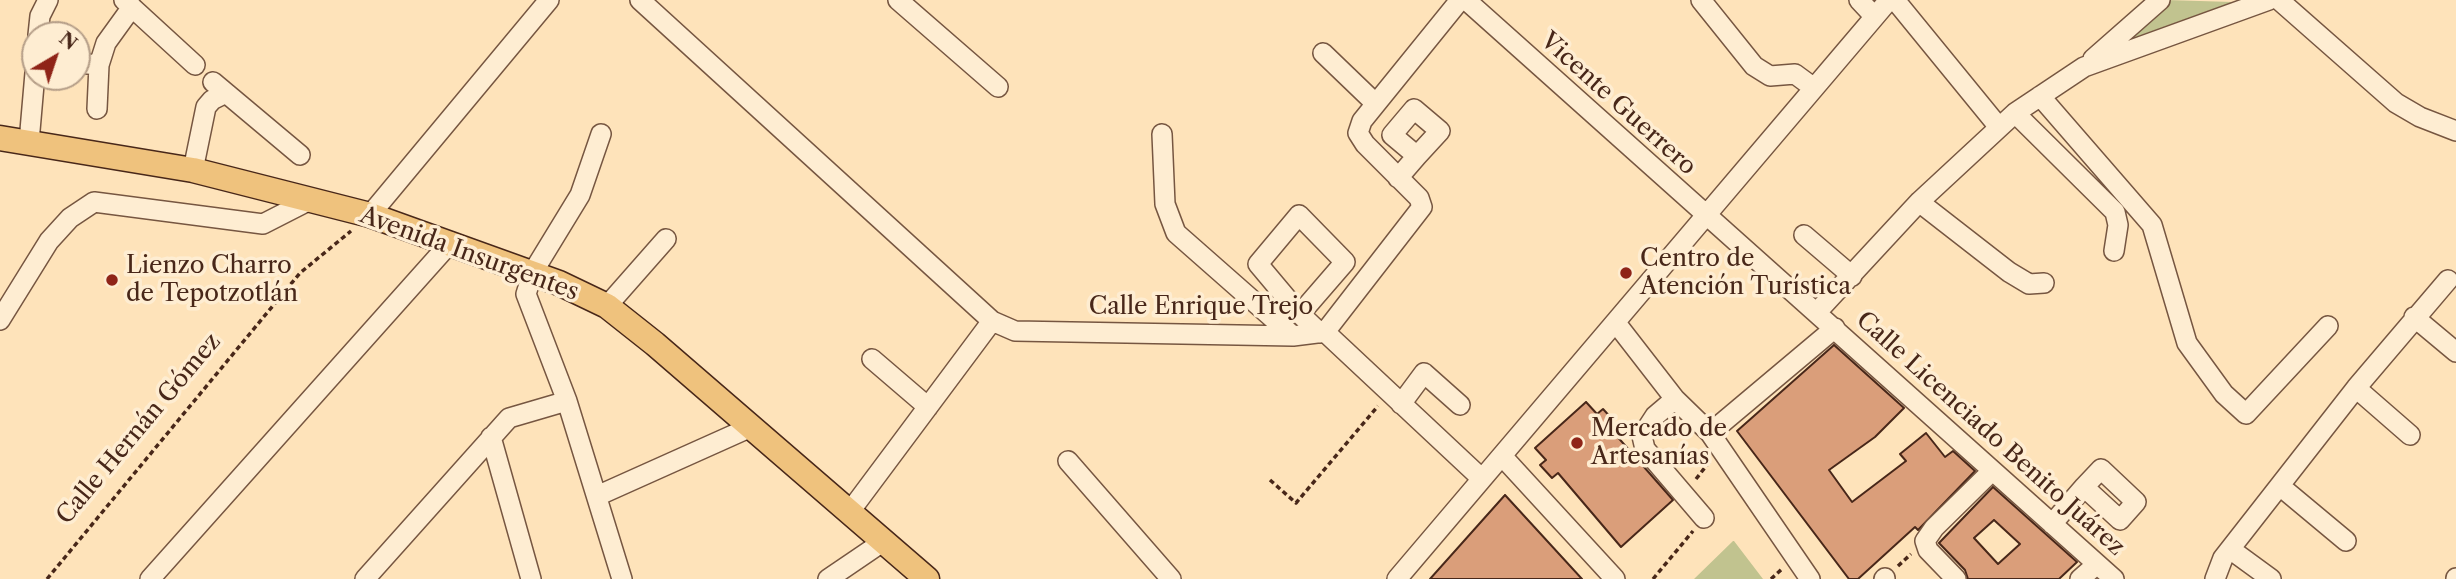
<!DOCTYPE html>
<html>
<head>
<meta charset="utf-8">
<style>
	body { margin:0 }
	#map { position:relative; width:2456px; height:579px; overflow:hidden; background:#fee3ba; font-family:"Libre Caslon Text",serif }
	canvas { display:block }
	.north { position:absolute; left:21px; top:21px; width:70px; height:70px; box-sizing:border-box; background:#feedd2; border:2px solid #b59e88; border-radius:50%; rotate:39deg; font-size:19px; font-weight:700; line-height:28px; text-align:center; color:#482719 }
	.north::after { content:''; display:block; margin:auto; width:24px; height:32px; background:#8f2418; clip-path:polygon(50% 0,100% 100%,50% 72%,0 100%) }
</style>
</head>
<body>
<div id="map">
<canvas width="2456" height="579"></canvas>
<div class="north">N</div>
</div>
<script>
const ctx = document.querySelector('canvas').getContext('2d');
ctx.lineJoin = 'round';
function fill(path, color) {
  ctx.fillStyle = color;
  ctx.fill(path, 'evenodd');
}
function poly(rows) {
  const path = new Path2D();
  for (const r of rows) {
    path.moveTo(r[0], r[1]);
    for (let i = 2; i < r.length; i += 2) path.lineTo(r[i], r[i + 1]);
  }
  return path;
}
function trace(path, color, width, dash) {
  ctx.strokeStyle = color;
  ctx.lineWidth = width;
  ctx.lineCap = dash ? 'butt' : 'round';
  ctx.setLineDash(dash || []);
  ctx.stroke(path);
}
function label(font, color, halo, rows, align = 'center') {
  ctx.font = font + ' "Libre Caslon Text",serif';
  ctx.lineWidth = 7;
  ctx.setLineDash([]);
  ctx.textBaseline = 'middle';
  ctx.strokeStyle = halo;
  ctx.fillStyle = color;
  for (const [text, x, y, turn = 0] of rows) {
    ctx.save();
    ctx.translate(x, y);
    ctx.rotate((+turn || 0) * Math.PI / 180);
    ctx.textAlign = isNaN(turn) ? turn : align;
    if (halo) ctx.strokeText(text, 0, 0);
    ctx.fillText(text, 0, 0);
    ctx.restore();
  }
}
fill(poly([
	[2166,0,2233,2,2111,46],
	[1734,541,1763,579,1694,579,1733,541]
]), '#c1c38f');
const building = poly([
	[1834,345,1904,408,1875,437,1829,470,1852,502,1906,461,1900,454,1926,433,1945,457,1953,451,1975,471,1918,530,1915,527,1858,579,1849,579,1737,431,1834,345],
	[1586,402,1597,414,1603,409,1614,421,1608,426,1673,500,1621,547,1558,473,1552,478,1540,465,1546,460,1535,448,1586,402],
	[1993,487,2077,562,2059,579,1968,579,1965,570,1939,543,1993,487],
	[1994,520,2020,544,1998,564,1974,538,1994,520],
	[1505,495,1582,579,1430,579,1505,495]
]);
fill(building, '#da9e7a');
trace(building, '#482719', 2);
const minor = poly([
	[124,0,195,65],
	[640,0,992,321,1015,331,1293,336,1325,332],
	[898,0,998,87],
	[1466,0,2114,579],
	[1701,0,1754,66,1770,76,1795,74,1814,88],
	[1859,0,1874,16],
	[1895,0,1998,126],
	[2279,0,2396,103,2420,117,2456,131],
	[38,35,40,16,48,0],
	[1323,53,1375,103],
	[2093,59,2160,0],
	[77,63,99,65],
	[213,82,300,155],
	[2040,96,2152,225,2187,343,2224,394,2246,414,2328,326],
	[97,109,99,65,106,43,132,7],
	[2015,113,2115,212,2118,225,2114,251],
	[601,134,580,195,533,272,526,294,567,401,622,579],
	[1162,134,1165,204,1176,233,1293,336],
	[29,142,35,73],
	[193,170,206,107,212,100,226,93],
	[1398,178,1417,156,1440,131,1414,109,1392,135,1417,156],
	[1919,202,2009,272,2029,284,2044,283],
	[370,215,549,0],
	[1804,235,1852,276],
	[607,306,666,239],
	[1817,312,1919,202,2015,113,2084,67,2269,0],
	[1300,314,1345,262,1299,215,1258,264,1300,314,1320,333],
	[2414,317,2456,352],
	[0,320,49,241,70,218,94,202,263,224,310,200],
	[1616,323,1675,399,1710,433,1810,579],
	[1325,332,1422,207,1419,198,1365,144,1358,133,1362,121,1460,0],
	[1325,332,1481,478],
	[872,359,928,407],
	[2356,388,2410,435],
	[1675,399,1655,416,1642,436,1645,449,1704,518],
	[1401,404,1424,373,1460,405],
	[1710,433,1835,328],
	[491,437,531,579],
	[1502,456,1615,579],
	[1068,461,1171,579],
	[2280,486,2346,541],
	[597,496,751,427],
	[851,510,992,321],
	[2052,524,2084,487,2101,469,2136,502,2120,520,2084,487],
	[2230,549,2271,579],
	[150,579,451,242],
	[365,579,509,418,567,401],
	[828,579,884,541],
	[1397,579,1889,0],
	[1884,579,1885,578],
	[1956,579,1928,550,1925,541,1934,528,1992,471],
	[2080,579,2097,564],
	[2215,579,2223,558,2356,388,2448,280],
	[2456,579,2456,578]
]);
const major = poly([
	[0,138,193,170,370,215,559,283,607,306,655,344,927,579]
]);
trace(minor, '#765641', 22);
trace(major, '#482719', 27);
trace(poly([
	[1696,479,1710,461],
	[1270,480,1296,503,1378,406],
	[1898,566,1911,554],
	[47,579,300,273,351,231],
	[1653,579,1693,531],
	[1771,579,1782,569]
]), '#482719', 3.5, [5, 3.5]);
trace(minor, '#feedd2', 19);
trace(major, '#efc27d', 24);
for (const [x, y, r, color] of [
	[1626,273,7,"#8f2418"],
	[112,280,7,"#8f2418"],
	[1577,443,7,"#8f2418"]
]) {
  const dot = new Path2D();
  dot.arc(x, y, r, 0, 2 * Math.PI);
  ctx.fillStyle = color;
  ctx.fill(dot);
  trace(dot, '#feedd2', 2.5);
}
label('24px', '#482719', '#feedd2', [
	["Vicente Guerrero",1618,104,42],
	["Avenida Insurgentes",469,254,20],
	["Calle Enrique Trejo",1201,307],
	["Calle Hernán Gómez",139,429,-50],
	["Calle Licenciado Benito Juárez",1990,434,42]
]);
label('24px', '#482719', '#feedd2', [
	["Centro de",1640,259],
	["Atención Turística",1640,287],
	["Lienzo Charro",126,266],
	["de Tepotzotlán",126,294],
	["Mercado de",1591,429],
	["Artesanías",1591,457]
], 'left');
</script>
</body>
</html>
